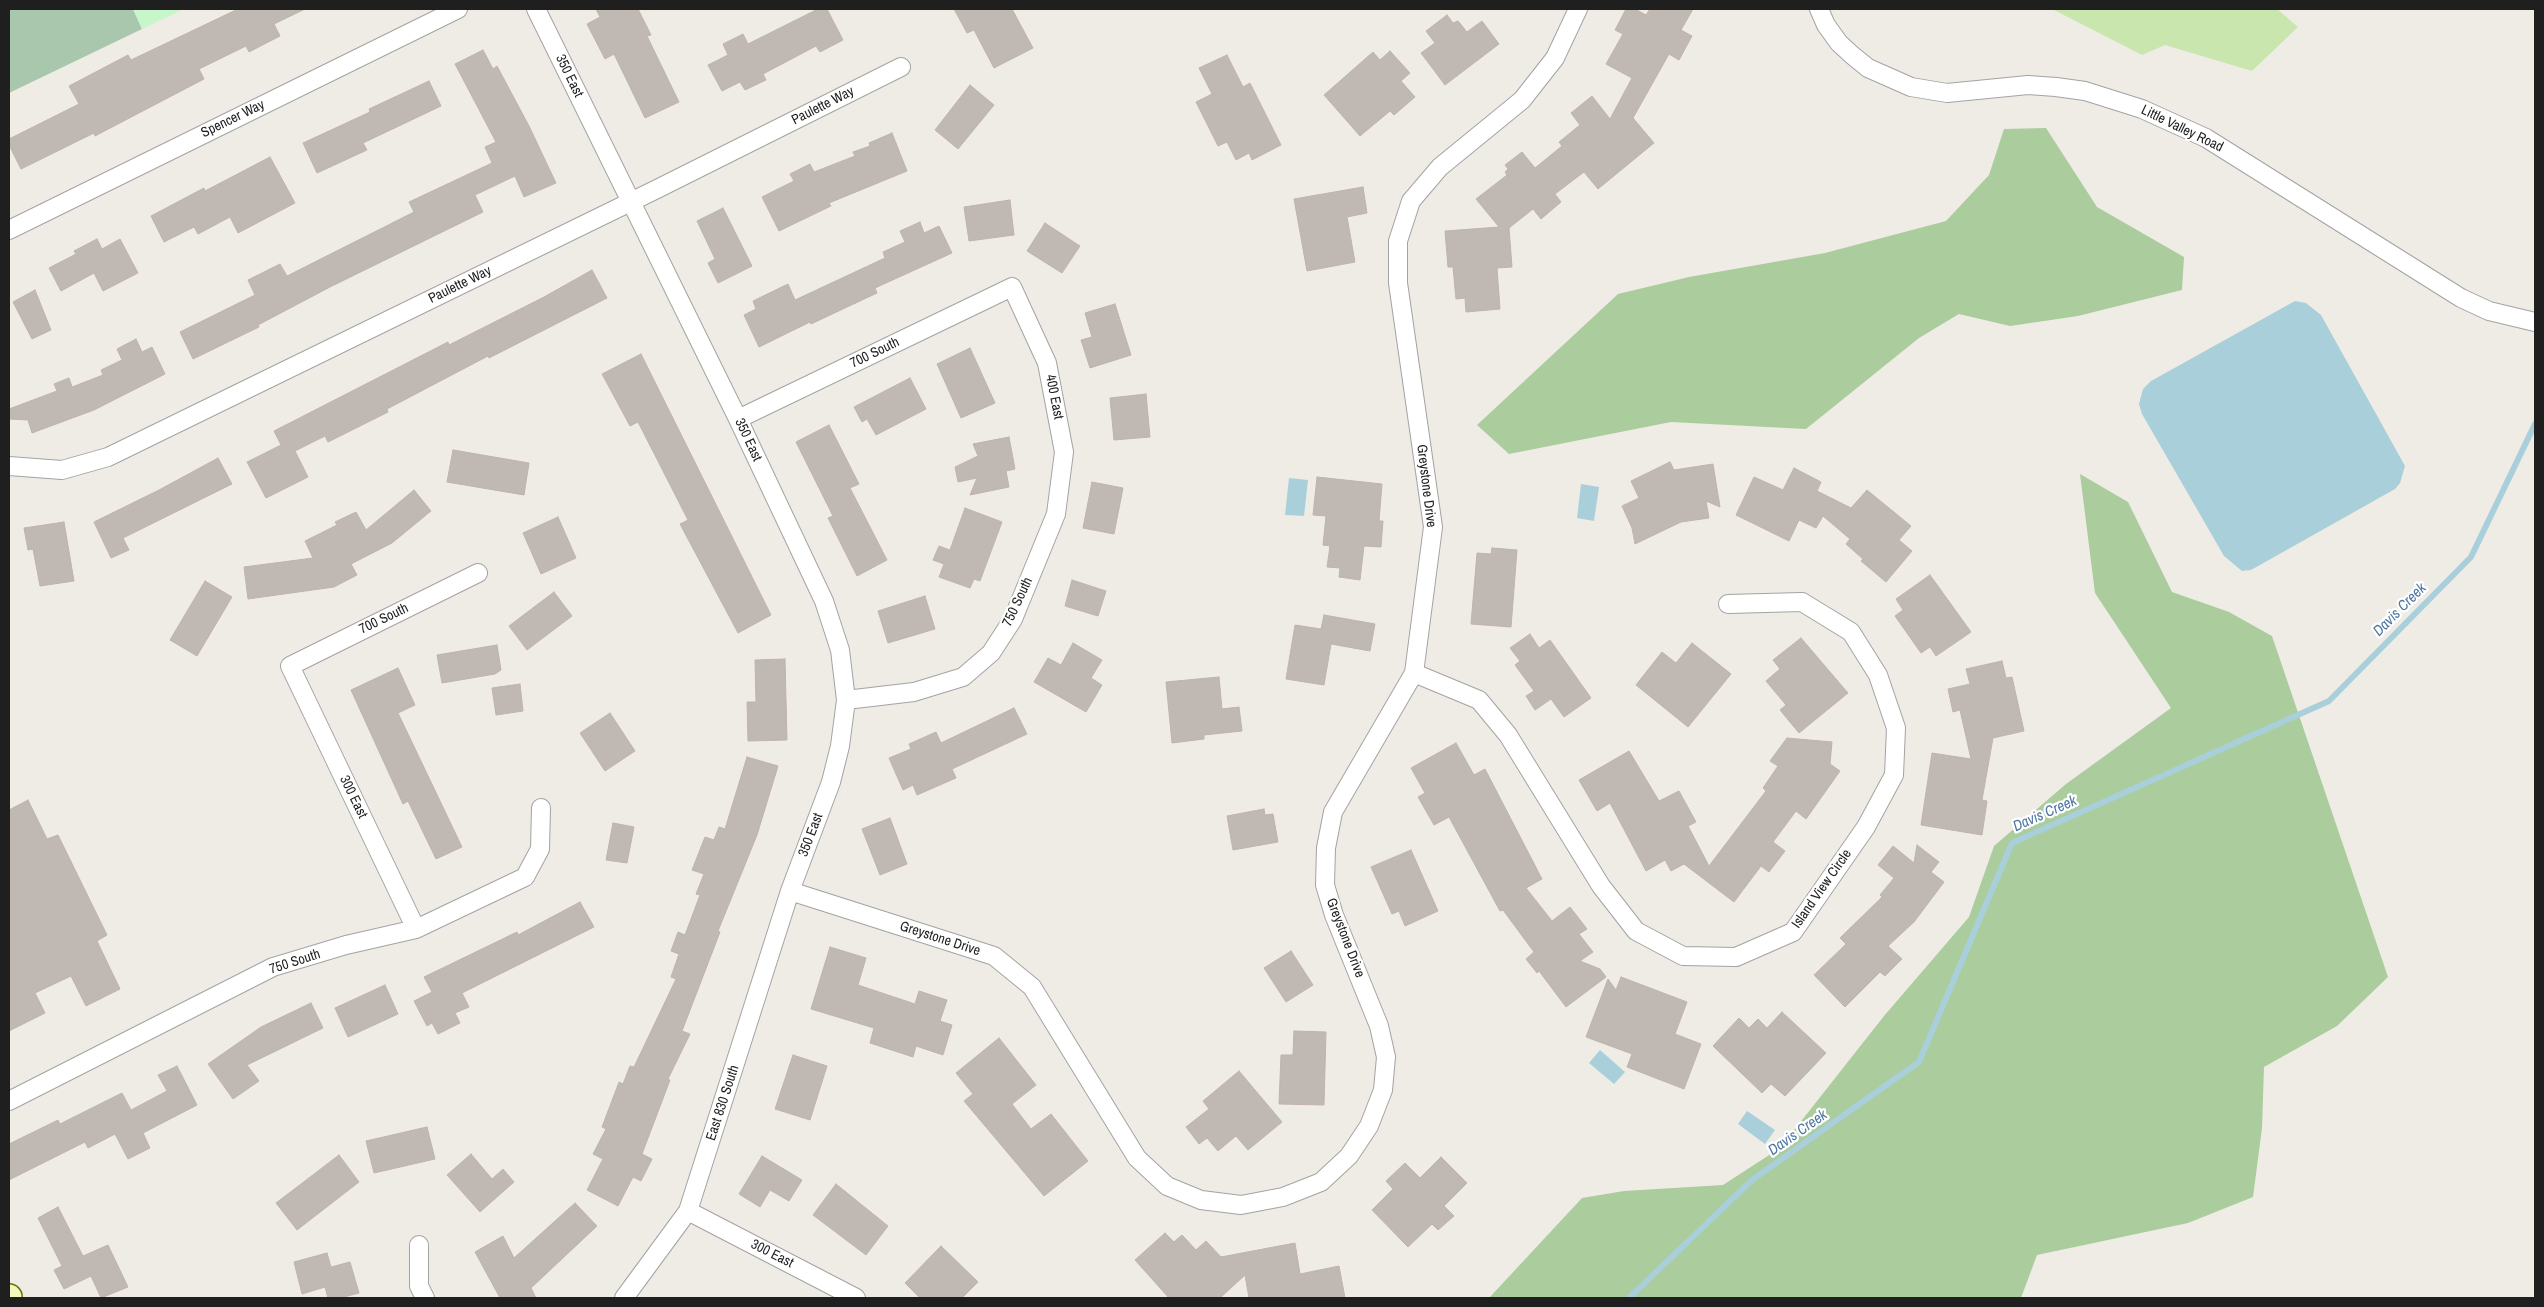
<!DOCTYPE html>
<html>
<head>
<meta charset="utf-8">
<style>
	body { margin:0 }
	#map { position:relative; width:2544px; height:1307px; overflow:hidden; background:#efece6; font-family:"Archivo Narrow",sans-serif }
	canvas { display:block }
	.frame { position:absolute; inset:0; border:10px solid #1f1f1f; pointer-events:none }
</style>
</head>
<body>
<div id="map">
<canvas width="2544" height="1307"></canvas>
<div class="frame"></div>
</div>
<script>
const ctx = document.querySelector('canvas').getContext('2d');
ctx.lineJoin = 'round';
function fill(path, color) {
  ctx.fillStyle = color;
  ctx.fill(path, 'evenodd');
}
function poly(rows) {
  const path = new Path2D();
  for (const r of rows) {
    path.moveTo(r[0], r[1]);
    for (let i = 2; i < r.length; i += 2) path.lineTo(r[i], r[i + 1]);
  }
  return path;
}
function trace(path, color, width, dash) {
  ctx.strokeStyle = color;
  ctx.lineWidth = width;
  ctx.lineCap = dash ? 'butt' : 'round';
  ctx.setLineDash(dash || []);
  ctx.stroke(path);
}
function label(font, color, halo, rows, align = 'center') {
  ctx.font = font + ' "Archivo Narrow",sans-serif';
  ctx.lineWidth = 4.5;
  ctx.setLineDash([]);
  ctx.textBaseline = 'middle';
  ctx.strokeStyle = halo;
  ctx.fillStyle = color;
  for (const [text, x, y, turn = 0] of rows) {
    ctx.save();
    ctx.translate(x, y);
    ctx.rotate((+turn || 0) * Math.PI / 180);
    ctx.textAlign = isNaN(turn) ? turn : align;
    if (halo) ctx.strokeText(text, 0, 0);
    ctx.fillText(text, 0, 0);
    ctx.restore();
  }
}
fill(poly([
	[2052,9,2277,9,2298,27,2252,71,2165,45,2142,55]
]), '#cae6af');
fill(poly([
	[2046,128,2097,207,2184,257,2182,290,2078,316,2010,326,1959,314,1919,338,1806,429,1671,422,1509,454,1477,425,1618,294,1689,277,1825,253,1946,221,1989,175,2004,129],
	[2080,474,2128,502,2172,592,2229,612,2272,636,2388,977,2337,1026,2264,1067,2262,1128,2253,1197,2188,1223,2037,1255,2021,1298,1489,1298,1582,1198,1624,1191,1723,1185,1780,1148,1884,1016,1969,917,1994,846,2066,784,2171,708,2095,593]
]), '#abcc9d');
fill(poly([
	[9,9,133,9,142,29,9,93]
]), '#a8c7ad');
fill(poly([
	[133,9,184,9,142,29]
]), '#c6f6ca');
fill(poly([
	[2295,301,2306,303,2321,315,2405,466,2400,483,2395,489,2251,570,2242,571,2224,556,2142,414,2139,404,2143,389,2151,381],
	[1289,478,1308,480,1304,516,1285,515],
	[1581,484,1599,487,1594,521,1577,518],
	[1600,1050,1625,1072,1614,1084,1589,1063],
	[1747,1111,1775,1130,1765,1144,1738,1124]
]), '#a9cfda');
trace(poly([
	[1629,1298,1752,1180,1919,1062,2012,843,2329,701,2471,557,2535,424]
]), '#a9cfda', 6);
const building = poly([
	[238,9,305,9,274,24,280,36,249,52,246,46,199,69,204,79,95,136,94,133,21,169,9,145,9,139,79,104,69,86,128,55,131,60,238,9],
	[596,9,638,9,651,35,647,36,679,102,645,118,614,54,605,59,587,24,600,17,596,9],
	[818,9,827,9,843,40,820,52,816,46,763,74,766,80,745,90,740,82,722,91,708,65,728,55,723,44,743,34,748,44,818,9],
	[954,9,1012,9,1033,48,994,68,974,30,967,33,954,9],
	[1626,9,1635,9,1646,15,1650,9,1693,9,1681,30,1692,36,1679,60,1669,54,1633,118,1654,143,1598,189,1584,172,1555,194,1561,202,1541,219,1533,209,1509,228,1512,267,1497,268,1500,309,1466,312,1465,298,1456,299,1453,267,1448,267,1445,231,1499,227,1476,199,1507,175,1505,172,1508,169,1505,165,1522,152,1535,168,1562,146,1559,142,1580,125,1571,113,1592,96,1610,119,1632,78,1606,64,1623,34,1615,30,1626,9],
	[1447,15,1453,23,1458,21,1467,32,1482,21,1499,44,1445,85,1421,53,1435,43,1426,31,1447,15],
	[483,50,493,69,497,66,529,126,556,183,524,197,515,176,475,195,483,212,330,287,258,325,259,327,193,359,180,332,255,295,248,280,280,264,287,276,414,212,409,202,492,163,485,147,496,142,455,64,483,50],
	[1390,51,1410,73,1401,81,1415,97,1394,115,1390,111,1360,136,1324,95,1373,52,1380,60,1390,51],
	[1227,55,1243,87,1250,83,1281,145,1252,160,1249,153,1236,160,1227,142,1218,146,1196,102,1212,94,1199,68,1227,55],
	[429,81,441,106,363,143,367,150,317,173,303,143,370,112,369,109,429,81],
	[970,85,994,105,958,149,935,130,970,85],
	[892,133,907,171,829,203,831,206,779,231,762,197,794,181,790,174,810,164,814,172,855,156,853,152,870,146,869,143,892,133],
	[270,157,295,203,238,233,230,217,198,234,194,227,164,242,151,216,204,188,205,191,270,157],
	[1363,187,1367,213,1347,217,1355,262,1307,271,1294,199,1363,187],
	[1010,200,1014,235,969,241,964,207,1010,200],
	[723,208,752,266,718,283,708,263,715,259,697,221,723,208],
	[920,222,924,233,939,226,952,253,875,288,877,293,811,324,810,322,759,347,744,315,756,309,753,301,788,284,795,300,885,258,883,252,905,242,900,231,920,222],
	[1045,223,1080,246,1062,273,1027,251,1045,223],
	[97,239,102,249,120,239,138,273,103,291,94,273,61,291,49,268,76,254,74,251,97,239],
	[592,270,607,298,489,358,488,356,387,409,388,412,328,442,325,436,295,451,308,477,266,498,247,462,281,445,274,431,448,342,449,345,544,297,592,270],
	[35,290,51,330,32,339,13,302,35,290],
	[1115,304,1131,355,1090,368,1081,340,1092,337,1085,313,1115,304],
	[136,339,142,352,152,347,165,374,94,410,32,433,28,420,9,419,9,409,57,391,54,384,69,378,72,387,103,375,101,370,122,360,117,349,136,339],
	[970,348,995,403,961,418,937,364,970,348],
	[641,354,771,615,738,633,680,524,688,520,638,422,630,426,602,374,641,354],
	[910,378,926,409,876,435,867,419,862,422,854,407,910,378],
	[1146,394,1150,437,1114,440,1110,398,1146,394],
	[829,425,859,484,850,488,887,560,857,576,828,518,833,516,796,442,829,425],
	[1009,437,1015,469,1006,471,1009,487,970,495,977,478,958,482,955,467,978,456,973,444,1009,437],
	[453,450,529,463,524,495,447,482,453,450],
	[218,458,232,484,123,538,129,550,111,558,94,522,159,490,218,458],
	[1670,462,1674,470,1713,464,1720,507,1706,501,1709,518,1681,522,1635,544,1632,528,1622,506,1639,498,1631,481,1670,462],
	[1794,468,1821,482,1817,491,1851,508,1867,490,1911,526,1899,540,1912,551,1886,582,1861,561,1863,559,1846,544,1850,539,1823,516,1816,528,1799,520,1789,541,1736,515,1754,477,1783,490,1794,468],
	[1317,477,1382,484,1379,521,1383,521,1381,547,1364,546,1360,580,1339,577,1340,568,1327,567,1330,546,1323,545,1326,516,1313,515,1317,477],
	[1092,482,1123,488,1114,534,1083,528,1092,482],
	[414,490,431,511,392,543,351,564,357,575,334,587,248,599,244,567,313,558,305,541,337,525,335,522,356,512,366,530,414,490],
	[965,508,1002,522,980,581,974,579,970,588,939,577,944,564,933,560,939,546,950,550,965,508],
	[558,517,576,558,541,574,523,533,558,517],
	[64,522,74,581,40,586,33,549,28,550,24,528,64,522],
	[1492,548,1517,550,1511,627,1471,624,1477,553,1491,554,1492,548],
	[1930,575,1971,632,1936,656,1930,647,1921,653,1895,616,1903,610,1896,599,1930,575],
	[1072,580,1106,591,1098,616,1065,606,1072,580],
	[205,581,232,597,197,656,170,640,205,581],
	[554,592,572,616,527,650,509,626,554,592],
	[925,596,935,629,888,643,878,611,925,596],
	[1324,615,1375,624,1370,651,1331,644,1324,685,1286,679,1295,625,1321,629,1324,615],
	[1530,634,1539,648,1550,640,1591,698,1564,717,1551,699,1535,710,1526,696,1534,691,1515,665,1520,661,1510,648,1530,634],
	[1801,638,1848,693,1799,733,1780,710,1786,705,1766,681,1780,669,1773,660,1801,638],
	[1073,643,1102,660,1091,678,1102,685,1086,712,1034,682,1048,658,1061,665,1073,643],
	[1692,643,1731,674,1688,727,1636,685,1662,652,1676,663,1692,643],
	[497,645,501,670,495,674,442,683,437,655,497,645],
	[785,659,787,740,748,741,747,702,756,702,755,660,785,659],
	[2002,661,2006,678,2012,677,2024,731,1993,738,1982,800,1987,801,1982,835,1921,825,1932,753,1971,759,1960,710,1953,712,1948,689,1970,684,1966,669,2002,661],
	[398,668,415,705,398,713,462,847,436,859,408,801,403,804,351,690,398,668],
	[1219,677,1222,709,1239,707,1242,731,1204,735,1204,739,1172,743,1166,682,1219,677],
	[520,684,523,711,496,715,492,688,520,684],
	[1014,708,1027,734,952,769,956,778,917,795,913,785,903,790,889,758,911,749,909,744,936,732,941,743,1014,708],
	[610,713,635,751,605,771,580,733,610,713],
	[1787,738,1832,742,1830,764,1840,771,1806,819,1796,811,1773,842,1785,851,1769,872,1761,866,1734,902,1684,864,1671,871,1665,860,1646,871,1610,803,1597,811,1579,780,1629,751,1659,801,1679,791,1696,822,1688,826,1709,866,1766,791,1763,788,1778,766,1770,761,1787,738],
	[1456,743,1474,775,1485,769,1542,879,1526,888,1552,921,1570,907,1587,929,1579,934,1593,952,1580,961,1600,969,1606,977,1566,1007,1539,971,1537,973,1526,959,1534,952,1503,910,1500,911,1449,817,1434,825,1418,797,1425,793,1411,768,1456,743],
	[747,757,778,766,757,835,718,931,720,932,682,1031,690,1034,668,1079,670,1080,642,1154,652,1159,641,1181,633,1177,618,1206,587,1190,603,1159,593,1154,606,1129,602,1127,619,1082,623,1084,630,1066,634,1067,676,979,671,977,679,954,671,951,678,932,685,935,700,895,696,894,704,874,692,870,705,837,714,840,719,827,725,829,747,757],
	[28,800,47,839,58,835,107,935,97,941,120,989,86,1006,71,976,35,993,45,1013,9,1031,9,810,28,800],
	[1264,809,1265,815,1273,814,1278,842,1233,850,1227,816,1264,809],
	[890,818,907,864,880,875,862,829,890,818],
	[613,823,634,827,627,863,606,860,613,823],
	[1917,845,1939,862,1931,872,1944,882,1914,922,1888,946,1902,959,1885,976,1880,972,1845,1007,1814,975,1846,944,1840,938,1882,897,1880,895,1894,878,1878,865,1893,846,1914,863,1917,845],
	[1411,850,1438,911,1405,926,1399,911,1392,914,1371,867,1411,850],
	[580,902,594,927,462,993,469,1007,455,1013,460,1023,438,1034,432,1023,427,1026,414,1001,432,992,424,977,517,932,518,935,580,902],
	[830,947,866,958,858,985,915,1004,919,991,947,1000,940,1021,952,1025,943,1055,916,1046,913,1057,870,1043,874,1028,811,1009,830,947],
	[1291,951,1313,985,1286,1002,1264,968,1291,951],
	[1621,977,1687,1002,1675,1034,1701,1044,1684,1089,1627,1067,1632,1054,1586,1037,1608,979,1616,990,1621,977],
	[385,985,398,1014,348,1037,335,1008,385,985],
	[311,1003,323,1028,247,1065,259,1081,233,1099,208,1064,261,1027,311,1003],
	[1782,1012,1826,1053,1785,1096,1771,1084,1762,1093,1713,1046,1739,1018,1749,1028,1758,1019,1767,1028,1782,1012],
	[1294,1031,1326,1032,1324,1105,1279,1104,1281,1055,1293,1055,1294,1031],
	[999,1038,1036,1085,1012,1104,1031,1129,1051,1114,1088,1161,1044,1196,964,1101,973,1094,956,1073,999,1038],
	[793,1055,827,1066,810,1120,775,1109,793,1055],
	[177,1066,197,1105,143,1133,150,1148,128,1159,115,1134,88,1148,85,1142,9,1180,9,1144,58,1120,60,1124,122,1093,131,1110,167,1091,158,1075,177,1066],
	[1239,1071,1282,1122,1248,1150,1236,1136,1218,1151,1207,1138,1199,1144,1186,1127,1209,1109,1203,1101,1239,1071],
	[427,1127,435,1159,374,1173,366,1141,427,1127],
	[471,1154,492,1179,503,1169,514,1182,480,1212,447,1175,471,1154],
	[339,1155,359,1182,297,1230,276,1203,339,1155],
	[762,1156,802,1180,789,1201,770,1190,760,1207,739,1194,762,1156],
	[1441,1157,1467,1183,1444,1206,1454,1216,1438,1230,1432,1224,1408,1247,1372,1210,1393,1189,1386,1181,1405,1163,1420,1178,1441,1157],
	[836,1184,888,1226,866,1255,813,1215,836,1184],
	[575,1203,597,1226,531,1288,536,1298,500,1298,475,1252,503,1236,514,1258,575,1203],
	[58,1207,83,1256,108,1245,128,1287,101,1298,91,1276,64,1289,54,1270,62,1266,38,1218,58,1207],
	[1165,1233,1174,1242,1182,1235,1196,1250,1206,1241,1221,1257,1295,1243,1300,1274,1339,1266,1345,1298,1249,1298,1245,1275,1220,1298,1169,1298,1135,1260,1165,1233],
	[941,1246,978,1282,962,1298,920,1298,905,1283,941,1246],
	[327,1253,331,1267,350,1262,359,1293,340,1298,328,1298,325,1287,302,1294,294,1262,327,1253]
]);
fill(building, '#c0b8b3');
trace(building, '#c0b3a9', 1);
const street = poly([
	[536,9,738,419,824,601,840,650,846,700,840,746,831,782,790,891,688,1211,624,1298],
	[1819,9,1826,25,1839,43,1852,55,1868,68,1911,87,1947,93,2028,85,2056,87,2085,91,2142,109,2206,138,2461,298,2489,311,2535,322],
	[9,230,458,9],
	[738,419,1012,287,1047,363,1064,452,1056,514,1013,619,991,653,963,677,914,692,846,700],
	[9,466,62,470,108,457,655,190,901,67],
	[1414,673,1479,700,1508,735,1601,886,1636,931,1683,956,1736,957,1793,932,1866,827,1894,775,1896,728,1878,675,1851,632,1802,602,1728,604],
	[790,891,994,956,1032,987,1137,1158,1167,1186,1201,1200,1241,1205,1283,1197,1321,1182,1349,1156,1369,1126,1383,1090,1386,1057,1379,1026,1334,915,1325,885,1326,848,1333,812,1414,673,1433,527,1398,283,1398,241,1411,201,1440,167,1522,100,1555,58,1578,9],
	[416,929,290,666,478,573],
	[9,1101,273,967,346,945,416,929,525,877,540,849,541,808],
	[688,1211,856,1298],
	[419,1245,419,1286,425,1298]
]);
const secondary = poly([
	[9,1297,9,1298]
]);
trace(street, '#a3a3a3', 20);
trace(secondary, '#65710b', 28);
trace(street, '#fff', 18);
trace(secondary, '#f3f6bd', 25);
label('14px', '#1f1f1f', '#fff', [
	["350 East",569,76,64],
	["Paulette Way",823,106,-27],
	["Spencer Way",233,119,-26],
	["Little Valley Road",2182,129,26],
	["Paulette Way",460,285,-26],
	["700 South",875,353,-26],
	["400 East",1054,397,79],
	["350 East",748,440,65],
	["Greystone Drive",1426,486,83],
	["750 South",1018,602,-65],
	["700 South",384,619,-26],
	["300 East",353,797,64],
	["350 East",811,835,-69],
	["Island View Circle",1822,889,-55],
	["Greystone Drive",1345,938,69],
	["Greystone Drive",940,939,18],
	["750 South",295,962,-18],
	["East 830 South",723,1103,-72],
	["300 East",772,1254,27]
]);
label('italic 15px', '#4e77a2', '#fff', [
	["Davis Creek",2400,610,-45],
	["Davis Creek",2045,814,-24],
	["Davis Creek",1798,1133,-35]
]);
</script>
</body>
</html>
